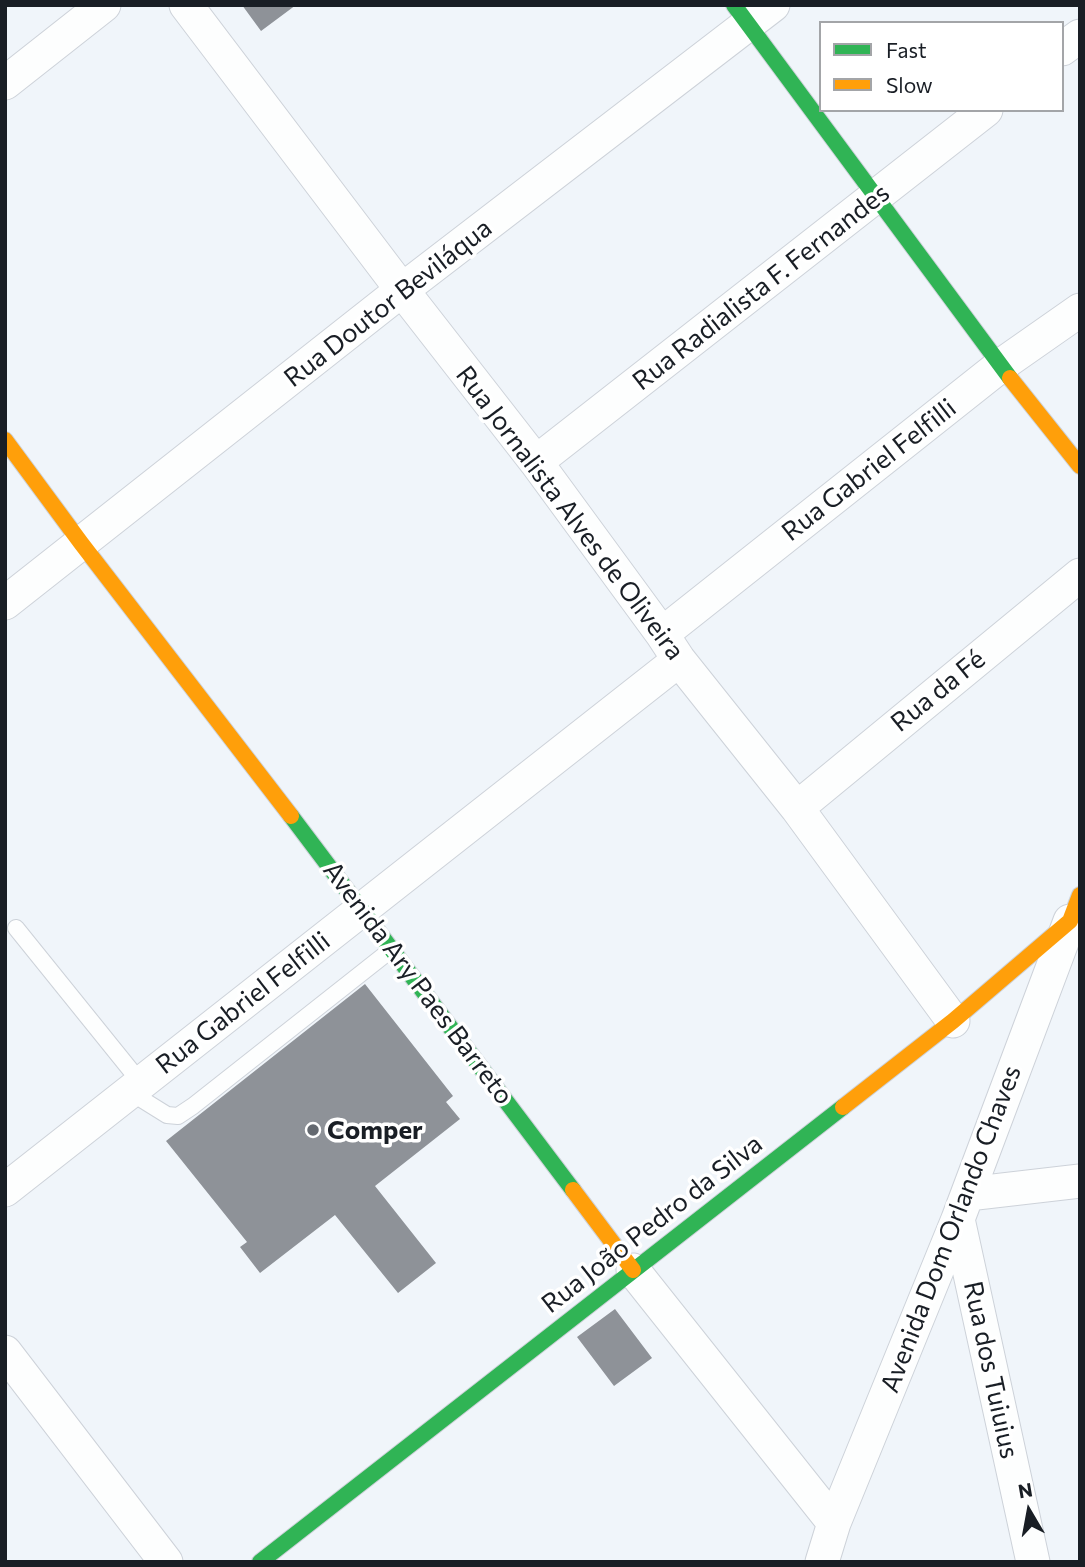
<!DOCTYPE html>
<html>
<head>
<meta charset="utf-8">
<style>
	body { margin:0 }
	#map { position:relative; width:1085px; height:1567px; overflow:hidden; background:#f0f5fa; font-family:Commissioner,sans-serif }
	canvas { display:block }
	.frame { position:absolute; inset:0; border:7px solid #191e25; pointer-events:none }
	.legend { position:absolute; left:819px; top:21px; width:245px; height:91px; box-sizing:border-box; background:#fff; border:2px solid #a3a5a8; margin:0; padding:9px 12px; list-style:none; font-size:21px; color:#191e25 }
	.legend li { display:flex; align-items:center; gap:14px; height:35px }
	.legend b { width:35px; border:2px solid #a3a5a8 }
	.north { position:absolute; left:994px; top:1476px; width:70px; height:70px; -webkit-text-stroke:5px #fff; paint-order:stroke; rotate:350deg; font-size:19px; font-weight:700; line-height:28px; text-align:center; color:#191e25 }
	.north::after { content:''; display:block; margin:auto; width:24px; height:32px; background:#191e25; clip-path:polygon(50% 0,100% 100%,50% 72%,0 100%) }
</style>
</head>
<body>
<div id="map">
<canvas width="1085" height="1567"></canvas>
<div class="frame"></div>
<ul class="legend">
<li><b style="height:9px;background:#30b455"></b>Fast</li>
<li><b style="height:9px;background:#ff9f0a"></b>Slow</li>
</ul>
<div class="north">N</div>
</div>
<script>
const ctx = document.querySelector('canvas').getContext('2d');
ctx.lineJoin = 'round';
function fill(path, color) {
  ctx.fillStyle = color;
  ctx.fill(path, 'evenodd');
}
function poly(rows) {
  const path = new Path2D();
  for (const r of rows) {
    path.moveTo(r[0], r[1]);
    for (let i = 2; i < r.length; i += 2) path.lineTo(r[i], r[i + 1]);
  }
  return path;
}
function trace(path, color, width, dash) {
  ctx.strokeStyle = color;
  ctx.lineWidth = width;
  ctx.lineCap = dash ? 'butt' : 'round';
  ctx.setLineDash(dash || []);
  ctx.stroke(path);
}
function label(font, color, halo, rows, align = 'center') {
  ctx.font = font + ' Commissioner,sans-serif';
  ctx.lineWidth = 7;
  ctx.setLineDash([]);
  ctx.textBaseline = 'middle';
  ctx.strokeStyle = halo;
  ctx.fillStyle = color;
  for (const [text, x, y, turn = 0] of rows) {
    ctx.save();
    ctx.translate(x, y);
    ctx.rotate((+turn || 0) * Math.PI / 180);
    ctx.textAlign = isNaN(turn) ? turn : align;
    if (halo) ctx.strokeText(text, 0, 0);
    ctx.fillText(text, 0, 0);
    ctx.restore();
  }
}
fill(poly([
	[242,5,296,5,261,31],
	[365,984,453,1096,446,1102,460,1119,375,1186,436,1263,398,1293,335,1215,260,1273,240,1247,247,1242,166,1141],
	[615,1309,652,1358,614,1386,577,1337]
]), '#8e9298');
const lane = poly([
	[16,928,141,1083],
	[130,1092,167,1115,178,1116,193,1106,392,949]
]);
const street = poly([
	[186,5,402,290,536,462,662,634,679,660,797,808,953,1021],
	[1062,49,1080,36],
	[5,83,104,5],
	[536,462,986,110],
	[5,603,402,290,773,5],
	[662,634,1000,366,1080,310],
	[797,808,1080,575],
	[5,1190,679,660],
	[968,1194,1080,1181],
	[958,1219,1033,1562],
	[633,1270,834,1523],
	[5,1352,166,1562],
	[822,1562,834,1523,958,1219,1070,921]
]);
const fast = poly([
	[734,5,1010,378],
	[291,816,573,1190],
	[260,1562,843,1107]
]);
const slow = poly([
	[1010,378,1080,466],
	[5,440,81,543,291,816],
	[843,1107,953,1021,1070,921,1080,895],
	[573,1190,633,1270]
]);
trace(lane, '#cdd2d9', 18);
trace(street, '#cdd2d9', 35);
trace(fast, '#cdd2d9', 18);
trace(slow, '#cdd2d9', 18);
trace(lane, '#fdfefe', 16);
trace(street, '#fdfefe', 33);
trace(fast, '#30b455', 16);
trace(slow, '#ff9f0a', 16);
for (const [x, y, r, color] of [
	[313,1130,7,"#646970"]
]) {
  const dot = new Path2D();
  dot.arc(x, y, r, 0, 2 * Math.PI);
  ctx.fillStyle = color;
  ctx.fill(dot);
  trace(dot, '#fff', 2.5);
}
label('26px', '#191e25', '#fff', [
	["Rua Radialista F. Fernandes",761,287,-38],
	["Rua Doutor Beviláqua",388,303,-38],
	["Rua Gabriel Felfilli",869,470,-38],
	["Rua Jornalista Alves de Oliveira",570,513,53],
	["Rua da Fé",938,691,-39],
	["Avenida Ary Paes Barreto",418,983,53],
	["Rua Gabriel Felfilli",243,1003,-38],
	["Rua João Pedro da Silva",652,1224,-38],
	["Avenida Dom Orlando Chaves",951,1229,-69],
	["Rua dos Tuiuius",991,1370,78]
]);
label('bold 26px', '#191e25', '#fff', [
	["Comper",327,1130]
], 'left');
</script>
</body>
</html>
